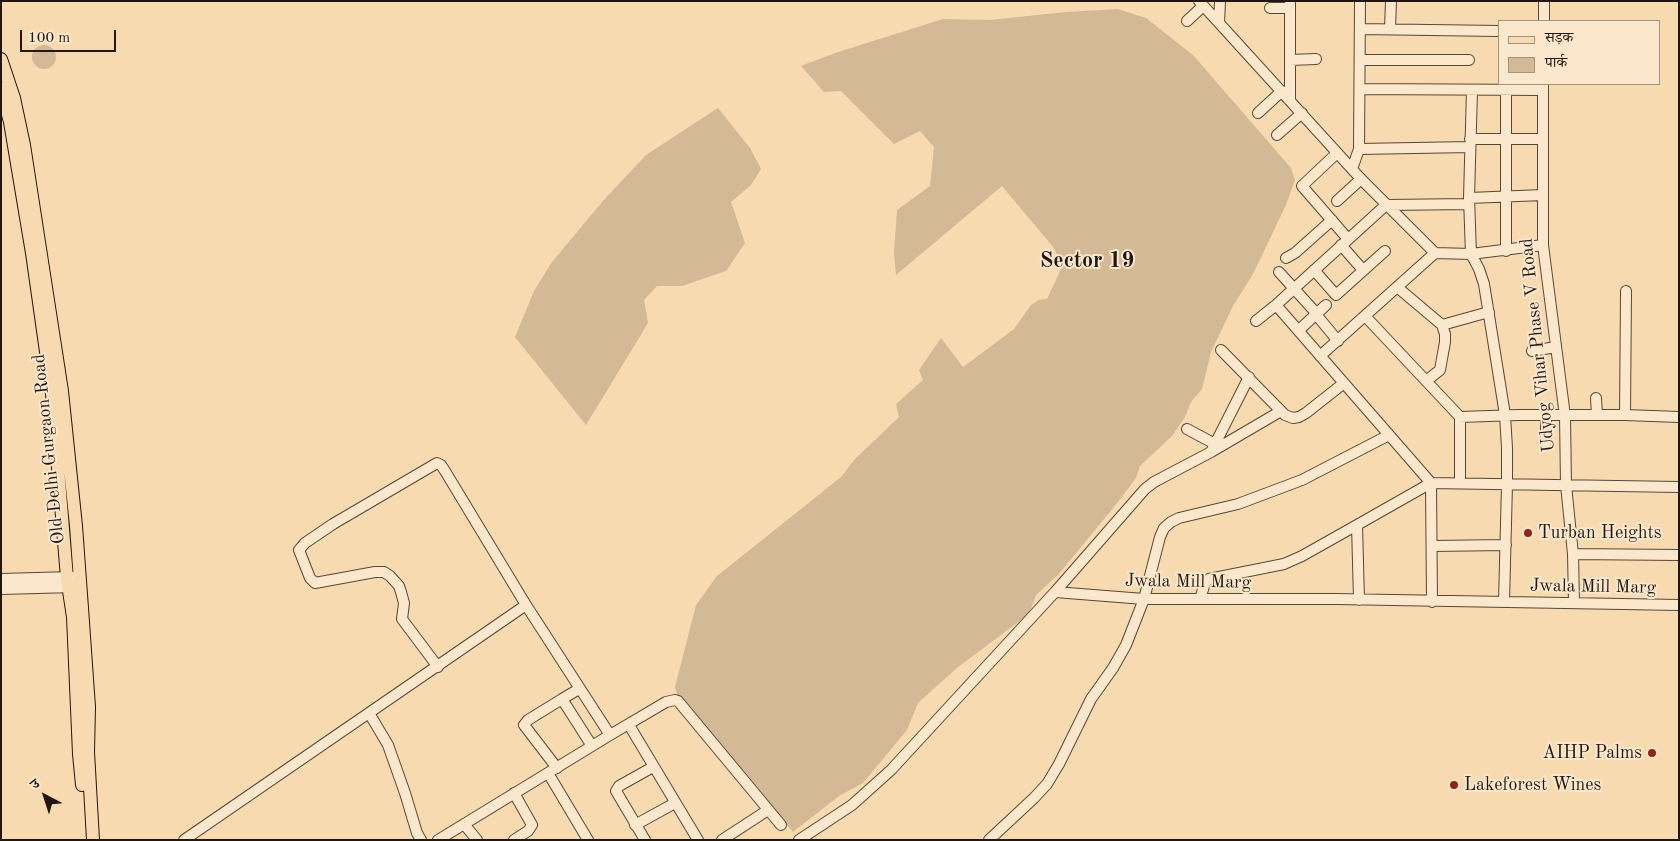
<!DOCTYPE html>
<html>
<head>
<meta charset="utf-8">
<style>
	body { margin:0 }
	#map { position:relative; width:1680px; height:841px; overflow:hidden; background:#f7dab0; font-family:"Old Standard TT","Noto Serif Devanagari",serif }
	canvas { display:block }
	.frame { position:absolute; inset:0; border:2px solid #211710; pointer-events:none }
	.legend { position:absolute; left:1498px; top:20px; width:162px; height:65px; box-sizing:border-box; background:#fae7cc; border:1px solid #a39481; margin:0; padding:6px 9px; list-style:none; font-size:15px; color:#211710 }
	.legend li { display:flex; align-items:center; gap:10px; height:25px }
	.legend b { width:25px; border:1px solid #a39481 }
	.north { position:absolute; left:20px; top:771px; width:50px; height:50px; -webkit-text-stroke:4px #fae7cc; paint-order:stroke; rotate:320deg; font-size:14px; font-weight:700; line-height:20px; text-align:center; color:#211710 }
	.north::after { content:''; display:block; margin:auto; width:18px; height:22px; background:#211710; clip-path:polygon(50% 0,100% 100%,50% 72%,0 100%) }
	.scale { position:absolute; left:20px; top:30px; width:96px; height:22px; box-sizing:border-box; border:2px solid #211710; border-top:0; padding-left:6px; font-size:15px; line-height:18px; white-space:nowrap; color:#211710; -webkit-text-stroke:4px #fae7cc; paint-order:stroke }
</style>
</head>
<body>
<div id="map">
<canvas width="1680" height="841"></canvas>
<div class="frame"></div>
<ul class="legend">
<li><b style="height:6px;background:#f7dab0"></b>सड़क</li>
<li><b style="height:14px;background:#d3b995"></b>पार्क</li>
</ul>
<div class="north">उ</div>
<div class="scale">100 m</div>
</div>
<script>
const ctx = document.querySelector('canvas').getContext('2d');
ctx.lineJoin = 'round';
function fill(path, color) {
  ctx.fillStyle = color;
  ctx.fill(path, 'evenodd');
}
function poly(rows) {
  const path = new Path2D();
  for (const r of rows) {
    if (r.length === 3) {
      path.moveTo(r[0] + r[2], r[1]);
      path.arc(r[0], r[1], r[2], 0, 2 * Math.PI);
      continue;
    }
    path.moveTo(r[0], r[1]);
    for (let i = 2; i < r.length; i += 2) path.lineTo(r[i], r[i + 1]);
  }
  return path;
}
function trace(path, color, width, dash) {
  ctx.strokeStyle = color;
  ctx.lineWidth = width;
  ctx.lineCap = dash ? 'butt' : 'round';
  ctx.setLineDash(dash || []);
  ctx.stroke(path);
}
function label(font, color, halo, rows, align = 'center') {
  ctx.font = font + ' "Old Standard TT",serif';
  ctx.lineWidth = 4;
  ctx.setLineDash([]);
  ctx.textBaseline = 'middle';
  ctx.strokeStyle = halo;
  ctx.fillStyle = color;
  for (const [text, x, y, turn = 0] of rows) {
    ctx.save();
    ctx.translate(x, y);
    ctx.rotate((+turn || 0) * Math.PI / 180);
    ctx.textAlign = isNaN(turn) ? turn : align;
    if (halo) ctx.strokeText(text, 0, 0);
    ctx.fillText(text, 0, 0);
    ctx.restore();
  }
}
fill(poly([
	[1118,9,1146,18,1193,55,1291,168,1295,180,1286,205,1253,274,1233,306,1211,352,1202,389,1191,402,1185,417,1172,436,1140,466,1136,478,1118,502,1058,575,1036,595,1029,614,958,667,918,703,907,730,863,783,839,796,793,832,678,697,675,687,696,605,717,576,841,477,855,459,899,417,896,404,923,380,919,370,941,338,963,367,1014,329,1031,305,1039,300,1047,299,1062,267,1054,248,1002,186,896,275,894,253,897,210,930,186,934,147,920,131,894,144,841,91,824,92,801,66,835,53,943,19,990,20,1066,12],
	[44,57,12],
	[718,108,750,148,761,169,751,185,731,202,745,243,726,271,682,286,657,286,644,300,648,323,586,425,515,337,534,291,552,262,602,202,646,155]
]), '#d3b995');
const minor = poly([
	[1199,1,1361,179,1435,253,1471,254,1543,245],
	[1270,8,1290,8],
	[1187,21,1203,6],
	[1544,21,1544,1],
	[1219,23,1220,1],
	[1360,29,1499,31],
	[1390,29,1391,1],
	[1290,60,1316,59],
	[1360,60,1469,60],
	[1543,84,1543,245,1565,416,1566,485,1573,554,1574,602],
	[1360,89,1543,90],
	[1472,90,1469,198,1471,254,1479,269,1484,284,1505,415,1507,448,1507,484,1504,602],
	[1290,99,1290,1],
	[1258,113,1282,91],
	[1277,135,1302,113],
	[1470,139,1543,139],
	[1359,149,1470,147],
	[1337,153,1302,186,1348,239],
	[1352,169,1359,149,1360,1],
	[1469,198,1543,195],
	[1337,201,1361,179],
	[1341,245,1363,270],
	[1506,251,1506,90],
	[1286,258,1295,253,1332,220],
	[1314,270,1336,295,1385,251],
	[1279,272,1317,314],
	[1397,287,1442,325,1445,334,1445,342,1440,370,1426,381],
	[1276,305,1431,483,1432,602],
	[1365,316,1460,417,1518,415,1625,415,1679,417],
	[1319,318,1338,341],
	[1256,321,1276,305,1386,205,1469,204],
	[1442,325,1489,312],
	[1299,330,1326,305],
	[1221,350,1281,411,1285,415,1293,418,1299,417,1306,413,1344,383],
	[1532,351,1556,347],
	[1320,356,1435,253],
	[1596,398,1597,415],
	[1625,415,1626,291],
	[1546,416,1546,443],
	[1187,429,1215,444],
	[1211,452,1249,377],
	[1460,483,1460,417],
	[1357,525,1359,600],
	[1432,546,1506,545],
	[1573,554,1679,555],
	[1,579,73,577],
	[1,589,74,587],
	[1055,592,1145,489,1154,482,1211,452,1281,411],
	[1200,599,1205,583,1209,579,1284,564,1302,556,1357,525,1431,483,1679,487],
	[438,667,402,619,404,603,401,592,399,586,390,576,384,572,375,572,315,583,310,578,299,550,305,543,333,524,437,463,441,465,445,471,526,605,610,735],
	[562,699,579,689],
	[369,713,388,745,405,793,417,833,421,840],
	[629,725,698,840],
	[557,768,524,725,528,720,562,699,592,746],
	[548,773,588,840],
	[464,824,477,840],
	[635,825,675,803],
	[184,840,526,605],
	[438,840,610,735,666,702,675,700,678,701,781,825],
	[514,840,528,831,532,825,514,793],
	[645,840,616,791,619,786,653,767],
	[722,840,768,810],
	[799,840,852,805,891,770,1055,592,1144,599,1336,599,1679,605],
	[989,840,1034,798,1047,784,1059,764,1091,699,1113,668,1126,645,1144,599,1160,537,1164,528,1171,522,1179,518,1238,504,1302,480,1389,435]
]);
const major = poly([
	[1,59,14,98,24,145,62,391,76,526,82,608,89,707,88,752,93,840],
	[1,88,10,122,32,253,52,394,67,578,73,617,79,754,82,785]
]);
trace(minor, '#564838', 12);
trace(major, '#211710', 14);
trace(minor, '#fae7cc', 10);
trace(major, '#f7dab0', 12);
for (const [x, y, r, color] of [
	[1528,533,5,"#8f2418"],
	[1652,753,5,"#8f2418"],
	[1454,785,5,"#8f2418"]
]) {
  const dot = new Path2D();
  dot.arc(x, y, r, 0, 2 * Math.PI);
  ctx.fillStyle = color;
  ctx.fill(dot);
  trace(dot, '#fae7cc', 2);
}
label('18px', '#211710', '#fae7cc', [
	["Udyog Vihar Phase V Road",1538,345,-96],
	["Old Delhi Gurgaon Road",49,449,-96],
	["Jwala Mill Marg",1188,582,1],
	["Jwala Mill Marg",1593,587,1]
]);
label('18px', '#211710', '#fae7cc', [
	["Turban Heights",1538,533],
	["AIHP Palms",1642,753,"right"],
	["Lakeforest Wines",1464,785]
], 'left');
label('bold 22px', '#211710', '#fae7cc', [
	["Sector 19",1087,261]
]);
</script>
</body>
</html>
